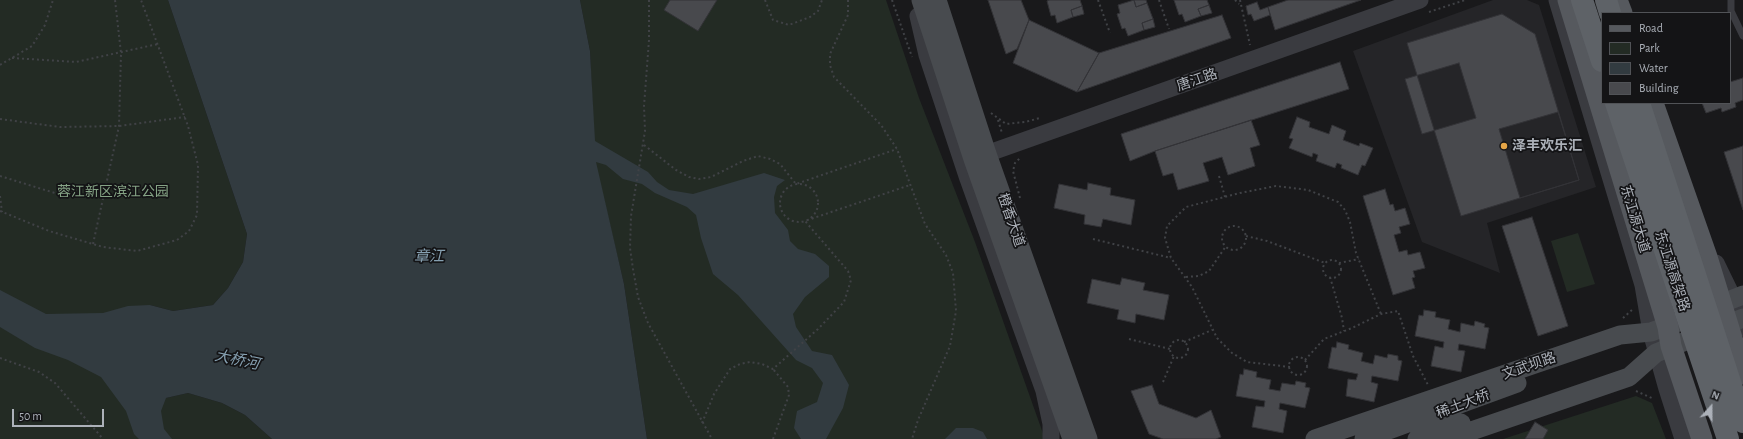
<!DOCTYPE html>
<html>
<head>
<meta charset="utf-8">
<style>
	body { margin:0 }
	#map { position:relative; width:1743px; height:439px; overflow:hidden; background:#19191b; font-family:"Alegreya Sans",sans-serif }
	canvas { display:block }
	.legend { position:absolute; left:1601px; top:12px; width:130px; height:92px; box-sizing:border-box; background:#141416; border:1px solid #515357; margin:0; padding:5px 7px; list-style:none; font-size:12px; color:#acb1b9 }
	.legend li { display:flex; align-items:center; gap:8px; height:20px }
	.legend b { width:20px; border:1px solid #515357 }
	.north { position:absolute; left:1691px; top:387px; width:40px; height:40px; -webkit-text-stroke:3px #141416; paint-order:stroke; rotate:21deg; font-size:11px; font-weight:700; line-height:16px; text-align:center; color:#acb1b9 }
	.north::after { content:''; display:block; margin:auto; width:14px; height:18px; background:#acb1b9; clip-path:polygon(50% 0,100% 100%,50% 72%,0 100%) }
	.scale { position:absolute; left:12px; top:409px; width:92px; height:18px; box-sizing:border-box; border:2px solid #acb1b9; border-top:0; padding-left:5px; font-size:12px; line-height:14px; white-space:nowrap; color:#acb1b9; -webkit-text-stroke:3px #141416; paint-order:stroke }
</style>
</head>
<body>
<div id="map">
<canvas width="1743" height="439"></canvas>
<ul class="legend">
<li><b style="height:5px;background:#56595e"></b>Road</li>
<li><b style="height:11px;background:#232b24"></b>Park</li>
<li><b style="height:11px;background:#323b40"></b>Water</li>
<li><b style="height:11px;background:#48494d"></b>Building</li>
</ul>
<div class="north">N</div>
<div class="scale">50 m</div>
</div>
<script>
const ctx = document.querySelector('canvas').getContext('2d');
ctx.lineJoin = 'round';
function fill(path, color) {
  ctx.fillStyle = color;
  ctx.fill(path, 'evenodd');
}
function poly(rows) {
  const path = new Path2D();
  for (const r of rows) {
    if (r.length === 3) {
      path.moveTo(r[0] + r[2], r[1]);
      path.arc(r[0], r[1], r[2], 0, 2 * Math.PI);
      continue;
    }
    path.moveTo(r[0], r[1]);
    for (let i = 2; i < r.length; i += 2) path.lineTo(r[i], r[i + 1]);
  }
  return path;
}
function trace(path, color, width, dash) {
  ctx.strokeStyle = color;
  ctx.lineWidth = width;
  ctx.lineCap = dash ? 'butt' : 'round';
  ctx.setLineDash(dash || []);
  ctx.stroke(path);
}
function label(font, color, halo, rows, align = 'center') {
  ctx.font = font + ' "Alegreya Sans","Noto Sans SC",sans-serif';
  ctx.lineWidth = 3.5;
  ctx.setLineDash([]);
  ctx.textBaseline = 'middle';
  ctx.strokeStyle = halo;
  ctx.fillStyle = color;
  for (const [text, x, y, turn = 0] of rows) {
    ctx.save();
    ctx.translate(x, y);
    ctx.rotate((+turn || 0) * Math.PI / 180);
    ctx.textAlign = isNaN(turn) ? turn : align;
    if (halo) ctx.strokeText(text, 0, 0);
    ctx.fillText(text, 0, 0);
    ctx.restore();
  }
}
fill(poly([
	[1493,0,1527,0,1539,5,1596,187,1487,223,1500,273,1422,242,1353,51]
]), '#252528');
fill(poly([
	[0,0,168,0,247,234,243,262,228,288,213,305,173,311,150,305,166,398,188,393,222,403,245,415,272,439,0,439],
	[580,0,886,0,919,98,975,242,1045,439,647,439,624,284,595,162,590,51],
	[1578,233,1595,284,1567,292,1551,241],
	[1636,396,1652,403,1666,439,1503,439]
]), '#232b24');
fill(poly([
	[168,0,580,0,590,51,595,141,648,172,657,182,669,190,693,194,764,173,785,180,777,186,774,197,775,213,788,230,790,241,798,249,815,254,829,266,829,277,805,297,793,314,796,327,812,351,832,355,849,385,843,408,826,439,801,439,794,428,797,411,817,402,823,383,812,368,796,360,738,295,713,274,701,238,696,215,687,207,655,193,642,184,623,179,606,165,596,162,624,284,647,439,272,439,245,415,222,403,188,393,166,398,161,411,164,429,172,439,139,439,134,434,126,411,101,377,68,360,35,348,0,327,0,290,46,314,103,313,128,306,150,305,173,311,213,305,228,288,243,262,247,234],
	[956,428,973,428,983,432,987,439,945,439]
]), '#323b40');
const building = poly([
	[670,0,717,0,698,31,664,10,670,0],
	[988,0,1021,0,1029,20,1017,49,1006,54,988,0],
	[1049,0,1080,0,1082,6,1071,10,1073,17,1057,23,1055,15,1051,16,1047,1,1049,0],
	[1134,0,1136,7,1147,3,1153,19,1142,23,1144,30,1128,36,1125,28,1122,29,1117,14,1120,13,1118,5,1134,0],
	[1134,0,1146,0,1147,3,1136,7,1134,0],
	[1174,0,1207,0,1209,5,1198,9,1201,16,1185,22,1182,14,1179,15,1174,0],
	[1288,0,1361,0,1275,30,1268,7,1288,0],
	[1257,2,1260,10,1268,7,1270,15,1254,21,1251,14,1248,15,1246,6,1257,2],
	[1209,5,1212,13,1201,16,1198,9,1209,5],
	[1082,6,1084,14,1073,17,1071,10,1082,6],
	[1502,14,1535,34,1579,180,1461,216,1407,43,1502,14],
	[1222,15,1231,38,1077,92,1099,53,1222,15],
	[1153,19,1155,27,1144,30,1142,23,1153,19],
	[1029,20,1099,53,1077,92,1013,63,1029,20],
	[1340,62,1349,89,1155,151,1130,161,1121,134,1340,62],
	[1459,63,1476,118,1422,134,1405,79,1459,63],
	[1743,78,1743,100,1735,103,1736,107,1722,112,1721,108,1706,113,1702,103,1730,103,1730,82,1743,78],
	[1558,112,1579,180,1520,198,1499,129,1558,112],
	[1297,117,1310,122,1309,127,1329,134,1332,125,1346,131,1343,140,1359,146,1360,143,1373,148,1365,166,1362,165,1358,175,1341,168,1342,165,1337,163,1335,168,1316,161,1318,155,1313,153,1312,157,1289,148,1293,139,1289,138,1297,117],
	[1251,120,1260,145,1250,148,1255,166,1228,175,1222,157,1203,163,1209,181,1178,190,1173,173,1163,176,1155,151,1251,120],
	[1743,146,1743,210,1724,152,1743,146],
	[1088,183,1111,188,1110,195,1135,200,1131,225,1103,219,1101,227,1084,224,1085,215,1054,208,1059,184,1087,190,1088,183],
	[1385,189,1390,205,1393,204,1395,211,1405,208,1410,224,1399,227,1401,233,1394,235,1399,252,1407,250,1408,255,1420,252,1425,268,1413,271,1415,277,1412,278,1415,288,1393,295,1363,196,1385,189],
	[1532,217,1568,326,1538,336,1502,226,1532,217],
	[1122,278,1145,283,1143,290,1169,295,1164,320,1136,314,1135,323,1117,319,1119,310,1087,303,1092,279,1120,285,1122,278],
	[1424,310,1436,312,1435,317,1450,320,1448,329,1460,332,1461,323,1474,326,1475,321,1485,324,1484,327,1489,328,1485,349,1459,344,1458,350,1465,351,1461,372,1431,366,1435,346,1443,348,1444,342,1415,336,1419,315,1423,316,1424,310],
	[1337,342,1349,345,1348,349,1363,353,1361,361,1373,364,1375,355,1387,358,1388,354,1398,356,1398,360,1402,361,1398,381,1372,376,1371,382,1378,384,1374,402,1346,396,1348,379,1356,380,1358,374,1328,368,1332,347,1336,348,1337,342],
	[1244,369,1257,372,1256,377,1271,380,1269,389,1280,391,1282,383,1295,385,1296,381,1306,383,1305,387,1310,388,1305,408,1280,403,1279,409,1287,411,1283,433,1252,427,1256,406,1264,407,1265,401,1236,396,1240,374,1243,375,1244,369],
	[1152,385,1159,404,1196,418,1211,410,1221,437,1216,439,1163,439,1149,434,1131,391,1152,385],
	[1535,422,1548,430,1543,439,1525,439,1535,422]
]);
fill(building, '#48494d');
trace(building, '#333337', 1);
trace(poly([
	[649,0,649,40,644,106,645,131,631,216,630,248,633,269,638,297,648,323,712,439],
	[765,0,773,20,789,25,810,17,818,11,822,0],
	[848,0,848,15,830,54,830,65,834,77,881,125,897,149,925,224,946,255,953,273,956,311,950,346,918,420,912,439],
	[892,0,912,57],
	[1098,0,1110,33],
	[1159,0,1169,29],
	[1235,0,1239,4],
	[1240,0,1250,45],
	[1429,12,1465,0],
	[12,58,76,62,158,44],
	[0,65,32,46,45,25,53,0],
	[991,113,1006,124,1025,122,1040,118],
	[0,119,60,127,119,126,185,117],
	[998,120,1002,133],
	[644,145,676,170,689,177,699,179,711,177,743,161,758,156,770,159,780,164,796,184,897,149],
	[0,176,58,194,104,196],
	[1219,176,1225,197],
	[799,203,19],
	[0,196,2,212],
	[1020,198,1013,171,1015,163,1020,158],
	[0,211,49,231,103,247,137,251,177,240,189,231,197,215,198,165,188,126,141,0],
	[1234,238,12],
	[1246,236,1267,241,1325,263],
	[1093,239,1171,258],
	[93,244,119,126,121,53,115,0],
	[1332,269,9],
	[1339,263,1359,259],
	[1186,277,1199,276,1209,271,1226,246],
	[1330,277,1342,318,1344,331],
	[1623,318,1633,309],
	[1129,339,1170,349],
	[1179,349,9],
	[1184,342,1212,330],
	[1298,366,9],
	[0,358,39,372,55,383,103,439],
	[1305,360,1324,339,1352,328,1381,314,1398,311,1413,356,1428,385],
	[1290,367,1247,362,1232,353,1217,338,1192,287,1171,258,1165,238,1167,226,1186,207,1240,193,1276,186,1308,190,1338,202,1345,210,1350,222,1356,253,1381,314],
	[1163,382,1174,356],
	[1636,391,1654,399],
	[702,423,714,394,730,369,740,364,750,362,762,364,773,369,818,329,844,302,851,280,848,271,805,221,910,185],
	[773,439,789,395,788,387,773,369]
]), '#404246', 2, [2, 3]);
trace(poly([
	[1731,0,1731,11,1743,36]
]), '#3a3b40', 7);
trace(poly([
	[1557,0,1643,285,1651,332,1667,389],
	[918,16,927,55,968,179,1044,391,1051,424,1051,439],
	[975,158,1420,0],
	[1716,263,1733,298,1743,328],
	[1668,378,1667,389,1683,439]
]), '#3a3b40', 17);
trace(poly([
	[921,0,973,159,1072,439],
	[937,0,987,154,1088,439],
	[1707,309,1743,295],
	[1315,439,1620,335,1651,332,1681,321],
	[1364,439,1517,383],
	[1417,439,1461,423],
	[1448,439,1629,377,1656,353,1743,318]
]), '#484b4f', 19);
trace(poly([
	[1568,0,1668,327,1671,346,1702,439],
	[1617,0,1622,13],
	[1653,103,1707,257,1743,374]
]), '#56595e', 21);
trace(poly([
	[1582,0,1602,61],
	[1606,0,1610,13],
	[1616,103,1728,439],
	[1639,103,1743,422]
]), '#5e6267', 22);
for (const [x, y, r, color] of [
	[1504,146,4,"#e5a547"]
]) {
  const dot = new Path2D();
  dot.arc(x, y, r, 0, 2 * Math.PI);
  ctx.fillStyle = color;
  ctx.fill(dot);
  trace(dot, '#141416', 1.5);
}
label('14px', '#acb1b9', '#141416', [
	["唐江路",1197,80,-19],
	["东江源大道",1635,219,73],
	["橙香大道",1011,220,71],
	["东江源高架路",1672,271,72],
	["文武坝路",1529,366,-19],
	["稀土大桥",1463,404,-21]
]);
label('bold 14px', '#acb1b9', '#141416', [
	["泽丰欢乐汇",1512,146]
], 'left');
label('14px', '#85a385', '#141416', [
	["蓉江新区滨江公园",113,192]
]);
label('italic 15px', '#86a0b1', '#141416', [
	["章江",429,256],
	["大桥河",237,360,12]
]);
</script>
</body>
</html>
